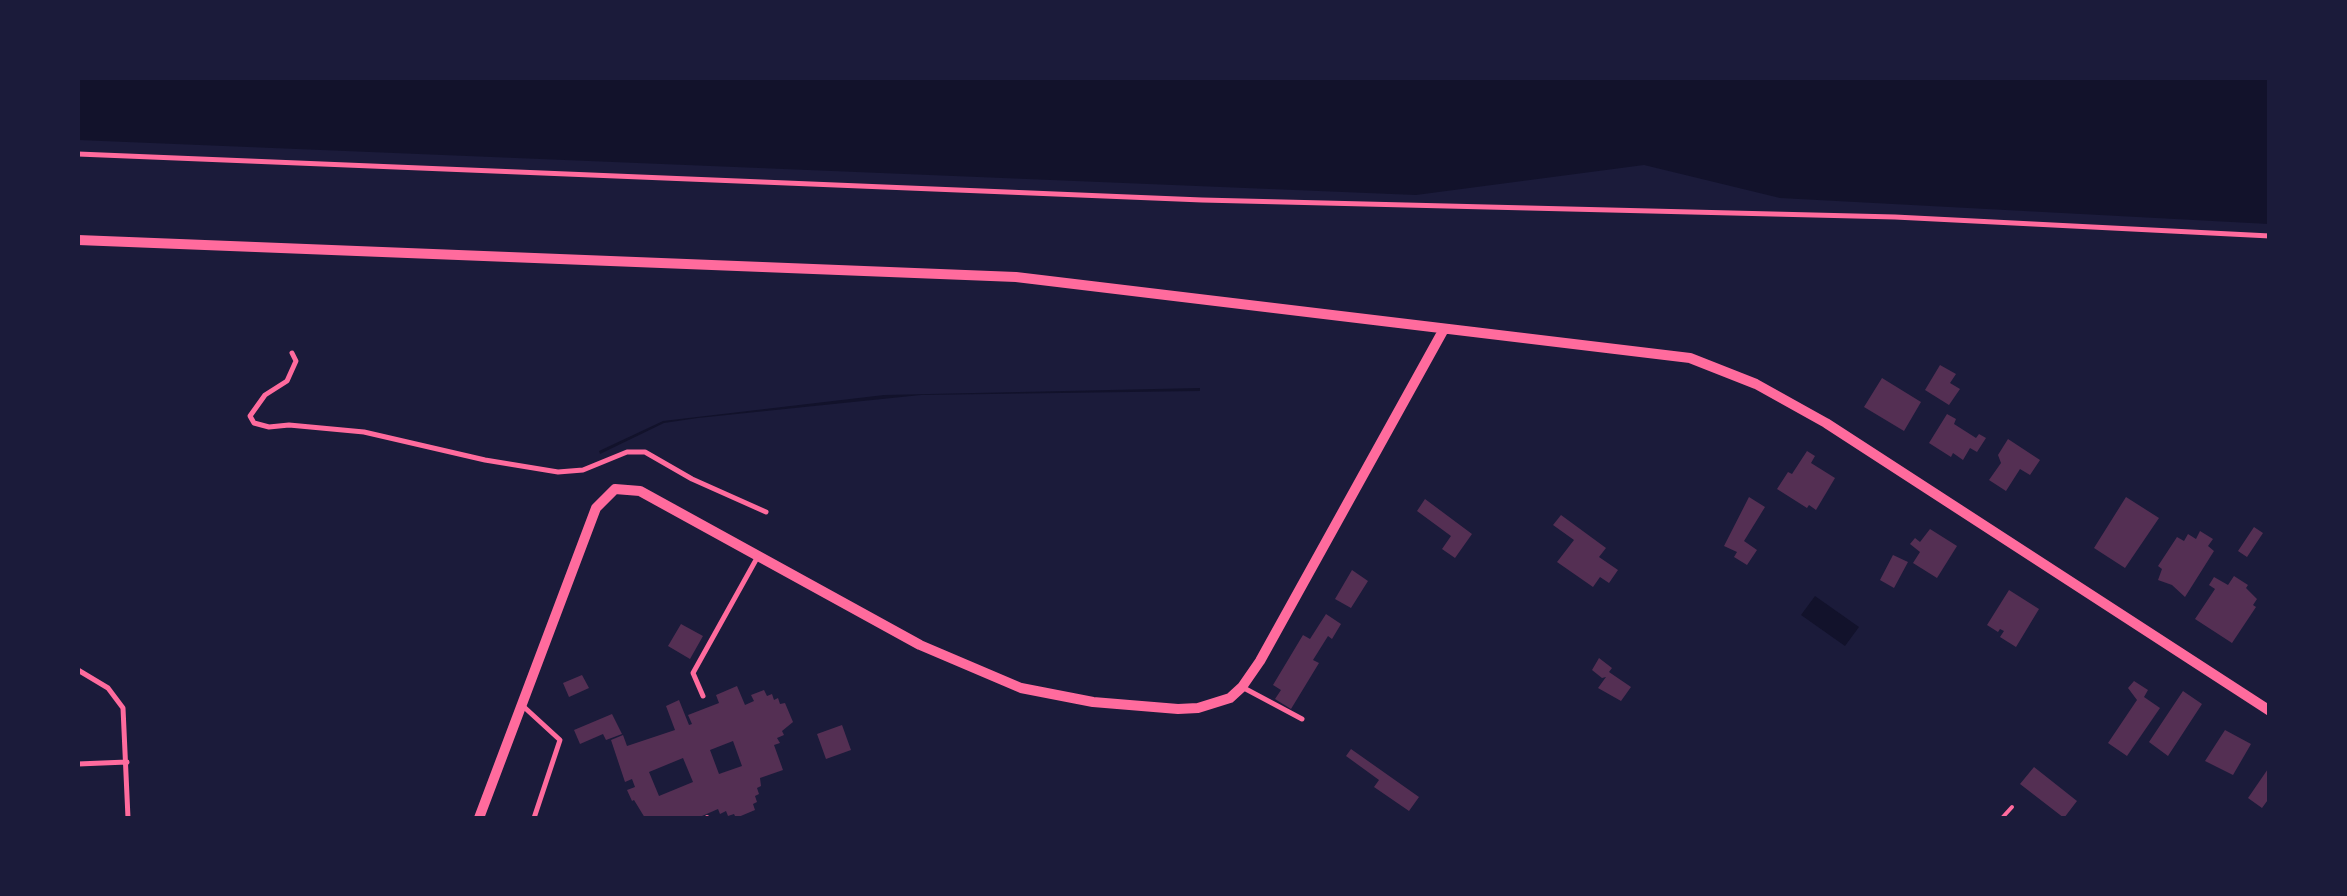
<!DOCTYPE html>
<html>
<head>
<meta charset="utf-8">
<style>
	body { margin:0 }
	#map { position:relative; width:2347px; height:896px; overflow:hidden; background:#1b1b3a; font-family:"Noto Sans",sans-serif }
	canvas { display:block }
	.frame { position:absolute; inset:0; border:80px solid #1b1b3a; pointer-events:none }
</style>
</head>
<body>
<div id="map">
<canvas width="2347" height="896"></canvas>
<div class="frame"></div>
</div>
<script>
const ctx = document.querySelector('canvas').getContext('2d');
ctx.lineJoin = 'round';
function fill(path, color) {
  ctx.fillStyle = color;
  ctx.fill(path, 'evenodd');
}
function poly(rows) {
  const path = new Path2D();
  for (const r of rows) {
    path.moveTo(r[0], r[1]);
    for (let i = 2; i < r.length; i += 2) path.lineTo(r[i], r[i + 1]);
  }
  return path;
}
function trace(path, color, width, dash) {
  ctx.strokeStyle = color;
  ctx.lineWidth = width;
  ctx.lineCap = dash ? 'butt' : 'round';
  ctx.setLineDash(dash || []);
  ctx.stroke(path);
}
fill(poly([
	[78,78,2269,78,2269,224,1780,198,1644,165,1416,195,78,140],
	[1200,388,1200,391,921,395,698,418,664,423,600,454,599,451,663,421,884,395],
	[1815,596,1859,627,1845,646,1801,615]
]), '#12122b');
fill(poly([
	[1940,365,1956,374,1950,383,1960,389,1949,405,1925,390],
	[1882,378,1921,402,1904,431,1864,407],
	[1947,414,1956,419,1954,424,1976,438,1979,434,1986,438,1977,452,1970,448,1963,460,1953,453,1951,457,1929,443],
	[2008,439,2040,460,2030,475,2020,469,2006,491,1989,480,2001,463,1998,455],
	[1807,451,1815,456,1811,463,1835,478,1816,510,1809,505,1807,508,1777,489,1788,472,1792,474],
	[1749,497,1765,507,1744,541,1757,550,1747,565,1734,557,1737,552,1724,546],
	[2126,497,2159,518,2125,568,2094,548],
	[1425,499,1472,534,1455,558,1442,549,1451,536,1417,511],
	[1561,515,1606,548,1599,557,1618,570,1609,583,1600,577,1593,587,1557,562,1574,540,1553,525],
	[2254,527,2263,533,2247,557,2238,551],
	[1930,529,1957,546,1937,578,1913,563,1920,552,1910,544,1915,538,1920,542],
	[2200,531,2213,539,2208,546,2214,551,2185,597,2172,585,2158,580,2162,569,2158,566,2177,537,2184,541,2188,534,2196,539],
	[1893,555,1908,562,1894,588,1880,580],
	[1352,570,1368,581,1351,608,1335,599],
	[2234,576,2248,585,2246,588,2257,599,2253,605,2256,607,2232,643,2195,619,2215,589,2209,585,2214,577,2228,585],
	[2009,590,2039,609,2016,647,2000,637,2004,631,2000,629,1998,632,1987,625],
	[1326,614,1341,624,1332,639,1328,636,1313,660,1319,663,1291,709,1275,699,1281,690,1273,685,1303,635,1310,639],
	[681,624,703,636,690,659,668,646],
	[1599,658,1612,668,1609,672,1631,687,1621,701,1598,688,1606,677,1602,678,1592,670],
	[582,675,589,688,569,697,563,683],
	[2134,681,2148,690,2144,697,2160,708,2127,756,2108,743,2137,700,2128,688],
	[737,686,745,705,754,701,751,695,764,690,767,696,772,694,774,700,778,698,780,704,785,703,793,722,782,731,784,735,777,738,780,743,774,745,783,770,760,778,761,786,757,788,759,794,755,796,757,802,753,804,755,810,736,818,734,814,728,816,726,811,720,814,718,809,702,816,703,818,645,818,634,800,632,801,627,790,635,787,632,779,625,782,611,740,623,735,627,746,675,730,666,706,679,700,689,725,692,724,688,715,719,703,716,695],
	[733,741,742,766,719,774,710,750],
	[683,758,693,782,659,796,649,772],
	[2183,691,2202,704,2168,756,2149,742],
	[612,714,622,734,606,740,603,734,580,744,574,730],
	[842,725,851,750,826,759,817,734],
	[2225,730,2251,744,2233,775,2205,761],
	[1351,749,1419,797,1409,811,1374,787,1379,780,1346,756],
	[2270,766,2270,797,2262,808,2248,798],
	[2034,767,2077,801,2064,818,2020,784]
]), '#542f53');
trace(poly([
	[707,817,708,818],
	[2002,818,2012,807]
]), '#ff6b9d', 4);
trace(poly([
	[78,154,1202,200,1895,217,2270,236],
	[292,353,296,361,287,381,265,395,250,416,254,423,269,427,289,425,364,432,485,460,558,472,583,470,627,452,645,452,692,479,766,512],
	[78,670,108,688,123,708,128,818],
	[1242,687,1302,719],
	[703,696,693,673,757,558],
	[524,707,560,740,534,818],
	[78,764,127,762]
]), '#ff6b9d', 5);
trace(poly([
	[78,240,1016,277,1690,358,1756,384,1826,423,2270,711],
	[479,818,596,508,615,489,640,491,920,645,1021,688,1093,702,1178,709,1198,708,1230,698,1242,687,1260,661,1444,329]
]), '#ff6b9d', 10);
</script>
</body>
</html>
